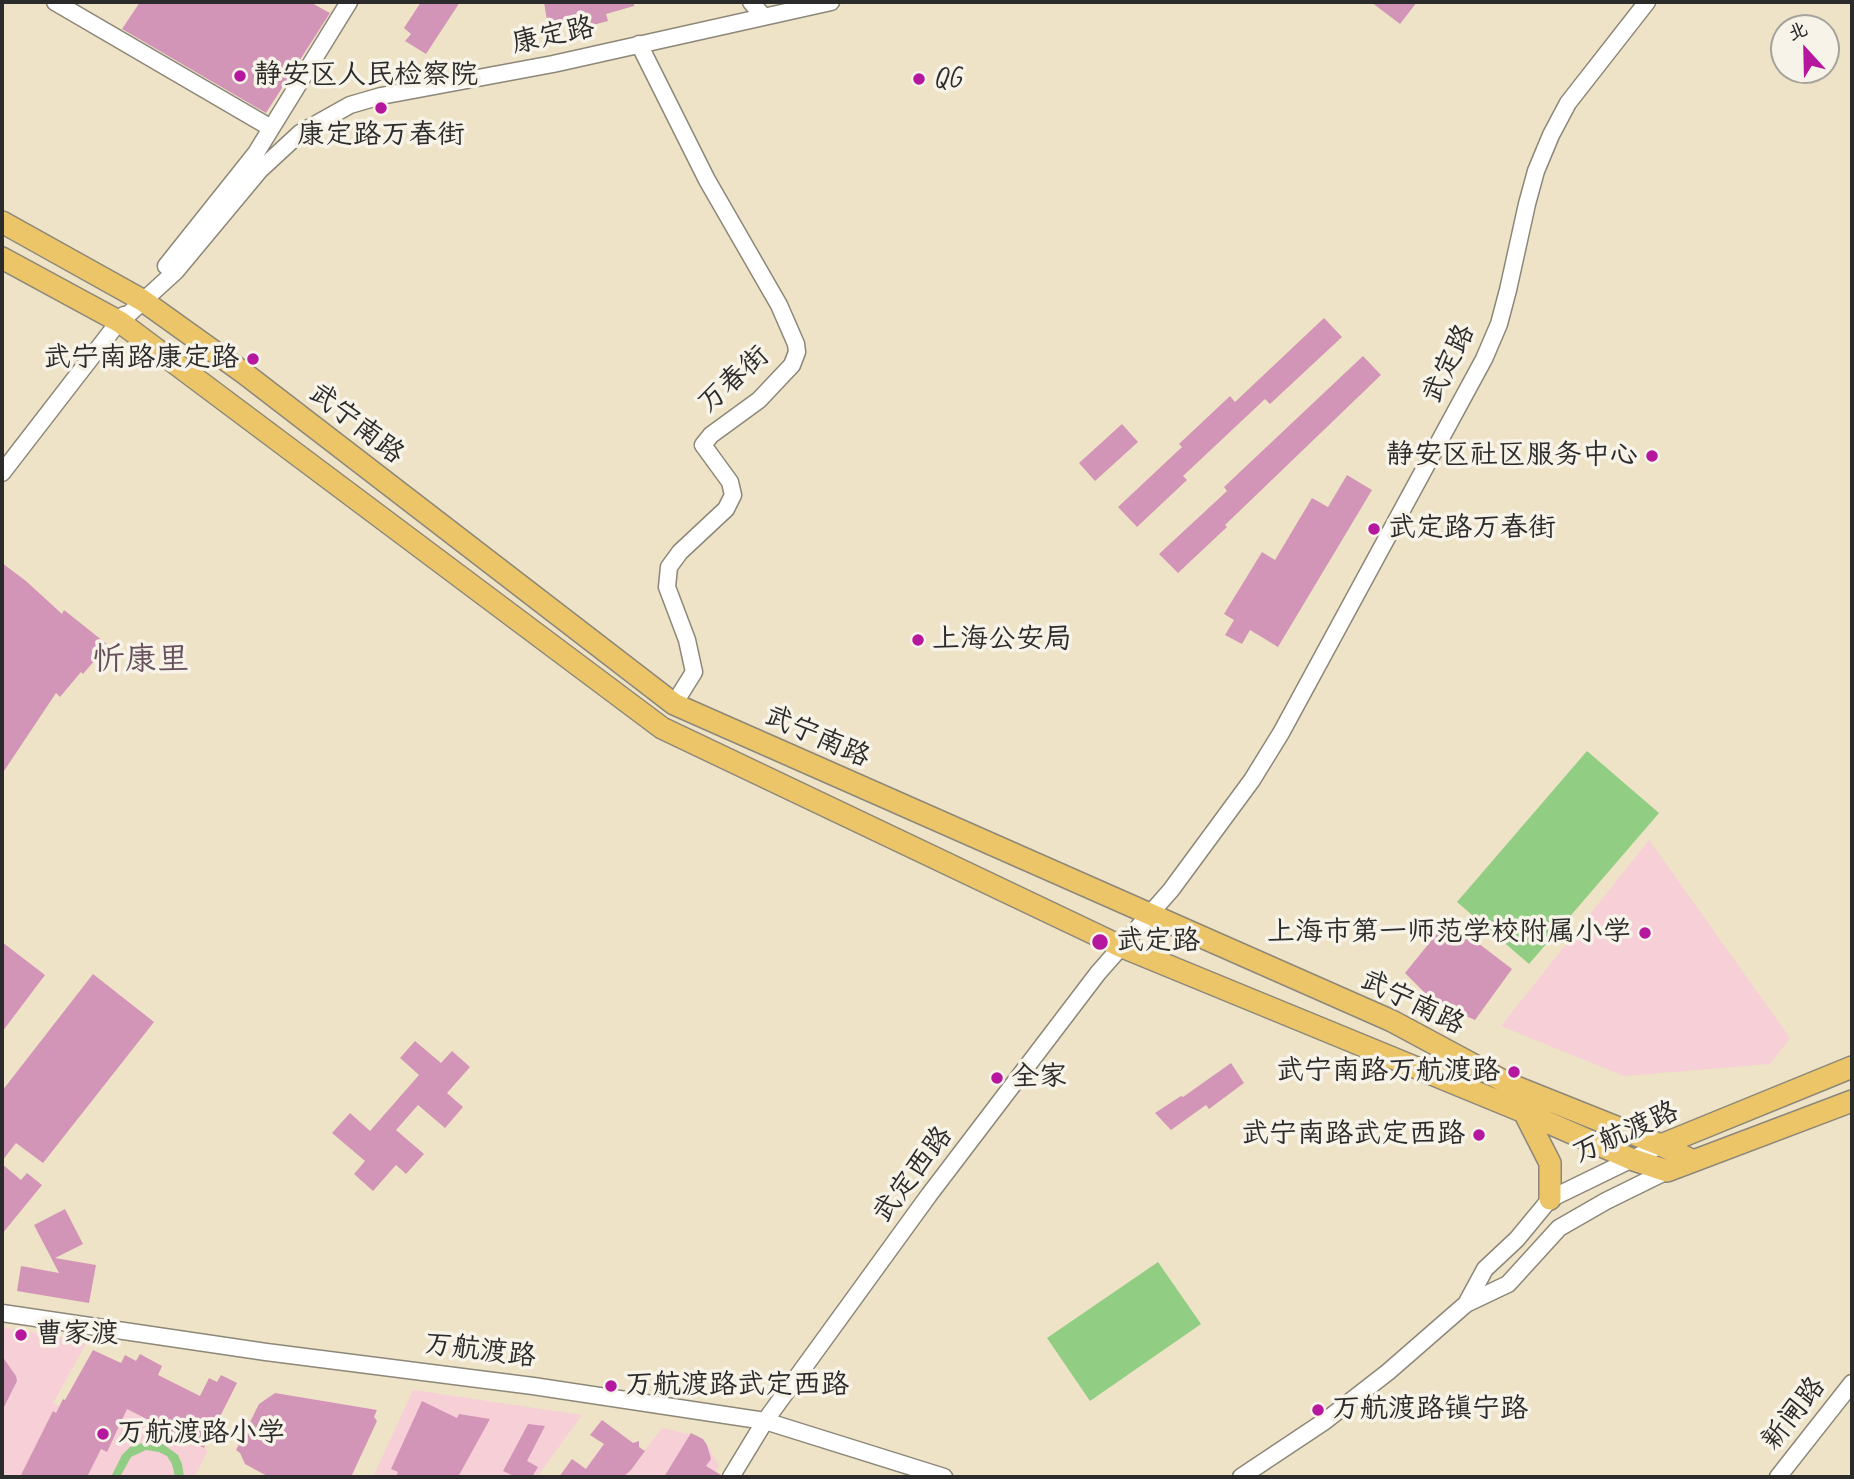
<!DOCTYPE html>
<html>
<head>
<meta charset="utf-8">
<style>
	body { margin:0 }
	#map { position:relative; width:1854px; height:1479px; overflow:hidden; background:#eee3c6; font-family:Caveat,"LXGW WenKai TC",sans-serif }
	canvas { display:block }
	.frame { position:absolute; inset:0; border:4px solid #2b2b2b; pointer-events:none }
	.north { position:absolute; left:1770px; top:14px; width:70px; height:70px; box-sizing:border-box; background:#f7f3e8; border:2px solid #a5a39c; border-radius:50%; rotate:338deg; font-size:19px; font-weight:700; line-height:28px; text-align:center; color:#2b2b2b }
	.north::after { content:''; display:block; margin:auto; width:24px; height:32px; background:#b5179e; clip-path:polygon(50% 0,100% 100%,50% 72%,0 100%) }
</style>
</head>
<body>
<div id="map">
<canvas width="1854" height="1479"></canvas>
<div class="frame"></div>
<div class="north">北</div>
</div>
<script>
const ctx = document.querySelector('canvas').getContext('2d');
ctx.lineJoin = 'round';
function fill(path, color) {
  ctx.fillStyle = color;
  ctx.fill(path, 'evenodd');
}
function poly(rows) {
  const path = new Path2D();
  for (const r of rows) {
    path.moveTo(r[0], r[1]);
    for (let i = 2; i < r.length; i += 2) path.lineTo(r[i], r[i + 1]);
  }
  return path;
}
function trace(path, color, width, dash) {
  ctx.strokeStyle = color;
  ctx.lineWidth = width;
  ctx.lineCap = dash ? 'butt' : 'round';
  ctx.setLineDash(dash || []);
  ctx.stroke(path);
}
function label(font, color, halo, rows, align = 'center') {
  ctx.font = font + ' Caveat,"LXGW WenKai TC",sans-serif';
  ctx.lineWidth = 7;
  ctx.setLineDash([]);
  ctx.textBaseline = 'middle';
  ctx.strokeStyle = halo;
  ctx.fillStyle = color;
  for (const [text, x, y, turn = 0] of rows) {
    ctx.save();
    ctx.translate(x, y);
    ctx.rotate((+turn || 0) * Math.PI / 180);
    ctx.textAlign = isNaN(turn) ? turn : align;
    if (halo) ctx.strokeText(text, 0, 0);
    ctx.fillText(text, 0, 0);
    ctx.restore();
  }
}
fill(poly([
	[1649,840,1790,1038,1770,1064,1624,1076,1501,1026],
	[2,1327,87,1342,53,1403,78,1416,91,1391,204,1448,208,1451,194,1477,2,1477],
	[413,1390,582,1415,537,1477,373,1477],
	[602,1420,633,1443,639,1444,639,1447,644,1451,662,1428,698,1436,707,1445,719,1466,712,1477,564,1477,561,1475,586,1468,604,1444,590,1435]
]), '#f6cfd7');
fill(poly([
	[1587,751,1659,813,1529,964,1457,902],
	[1158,1262,1201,1324,1090,1401,1047,1338],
	[149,1441,160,1442,178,1455,182,1464,184,1477,175,1477,172,1464,167,1456,159,1452,146,1450,131,1457,120,1477,111,1477,122,1455,130,1447]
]), '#91cd83');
fill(poly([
	[140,2,310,2,330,13,266,113,122,29],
	[421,2,460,2,426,54,405,41,411,34,404,28],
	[544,2,634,2,634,6,606,14,608,21,578,29,577,21,548,27],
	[1371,2,1417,2,1400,24],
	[1324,318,1342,337,1270,404,1265,399,1183,476,1187,480,1137,527,1118,507,1182,447,1179,444,1230,396,1235,402],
	[1363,356,1381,375,1225,525,1227,527,1178,573,1159,554,1227,491,1224,487],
	[1122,424,1138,442,1095,481,1079,463],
	[1347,475,1372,490,1278,647,1250,630,1242,644,1225,635,1234,620,1224,614,1262,552,1275,560,1312,498,1328,507],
	[2,563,26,581,62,614,64,610,108,645,83,674,81,672,60,697,56,693,2,774],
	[1448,920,1512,969,1475,1020,1434,1002,1405,973],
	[2,942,45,975,2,1032],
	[93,974,154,1022,43,1163,16,1143,2,1161,2,1091],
	[415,1041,441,1063,452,1051,470,1067,447,1093,463,1107,445,1128,418,1105,396,1130,424,1154,406,1174,396,1165,373,1191,354,1174,365,1161,332,1133,350,1113,370,1131,419,1075,400,1058],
	[1231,1063,1244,1083,1209,1109,1206,1105,1171,1130,1155,1113,1181,1096,1183,1097],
	[2,1164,21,1180,27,1173,42,1185,2,1234],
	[65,1209,83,1244,55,1258,96,1265,89,1303,17,1291,21,1266,59,1273,34,1225],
	[93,1350,121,1363,125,1355,136,1361,140,1354,162,1366,158,1375,200,1396,209,1378,217,1382,221,1375,237,1383,204,1448,127,1409,107,1452,101,1449,87,1477,20,1477,53,1411,56,1413,63,1399,65,1400],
	[2,1356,16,1376,17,1381,2,1411],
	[275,1393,377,1410,374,1417,377,1421,351,1477,269,1477,245,1464,240,1453,236,1450,259,1404],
	[422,1401,457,1418,459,1414,490,1419,458,1477,396,1477,398,1472,391,1469],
	[602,1420,633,1443,639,1441,639,1447,645,1451,631,1470,623,1477,559,1477,572,1459,586,1469,604,1444,590,1435],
	[528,1424,545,1426,527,1461,538,1467,532,1477,516,1477,503,1471],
	[691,1433,703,1439,707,1445,711,1459,706,1466,721,1475,721,1477,664,1477]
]), '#d395b7');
const minor = poly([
	[55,2,271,128],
	[751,2,763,16],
	[639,44,707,180,779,305,796,344,797,352,792,365,759,400,711,435,703,445,730,482,733,495,726,509,680,552,669,567,667,587,687,640,694,672,674,704],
	[166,266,256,153,349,2],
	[120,322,176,271,260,170,300,133,350,105,381,96,553,64,831,2],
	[2,473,124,315],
	[1466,1304,1485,1269,1517,1239,1550,1199,1661,1145],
	[2,1313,266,1352,533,1386,765,1421,944,1477],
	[731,1477,765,1421,929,1195,1098,973,1171,890,1252,780,1281,733,1484,359,1499,324,1508,290,1527,204,1536,171,1551,135,1568,103,1647,2],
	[1241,1477,1325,1421,1388,1372,1466,1304,1508,1284,1559,1228,1606,1201,1667,1171],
	[1778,1477,1852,1383]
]);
const major = poly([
	[2,222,142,300,244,373,674,704,1392,1021,1511,1085,1661,1145,1693,1161],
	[2,258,120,322,662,728,1120,946,1524,1112,1631,1159,1667,1171,1852,1101],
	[1524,1112,1550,1163,1550,1199],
	[1661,1145,1852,1067]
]);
trace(minor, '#8c8778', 19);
trace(major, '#8c8778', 24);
trace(minor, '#fff', 16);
trace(major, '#edc569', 21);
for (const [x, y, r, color] of [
	[240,76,7,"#b5179e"],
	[919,79,7,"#b5179e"],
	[381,108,7,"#b5179e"],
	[253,359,7,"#b5179e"],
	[1652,456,7,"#b5179e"],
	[1374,529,7,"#b5179e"],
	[918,640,7,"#b5179e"],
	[1645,933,7,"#b5179e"],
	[1100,942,9,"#b5179e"],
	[1514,1072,7,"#b5179e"],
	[997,1078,7,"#b5179e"],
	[1479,1135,7,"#b5179e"],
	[21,1335,7,"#b5179e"],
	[611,1386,7,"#b5179e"],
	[1318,1410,7,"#b5179e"],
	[103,1434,7,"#b5179e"]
]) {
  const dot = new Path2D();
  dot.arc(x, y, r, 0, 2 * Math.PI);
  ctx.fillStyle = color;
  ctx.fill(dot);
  trace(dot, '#f7f3e8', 2.5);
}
label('28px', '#2b2b2b', '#f7f3e8', [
	["康定路",553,36,-12],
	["武定路",1449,364,-64],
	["万春街",734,380,-42],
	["武宁南路",356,424,38],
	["武宁南路",817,737,24],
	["武宁南路",1412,1003,26],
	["万航渡路",1626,1133,-24],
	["武定西路",913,1175,-53],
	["万航渡路",480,1351,7],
	["新闸路",1794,1414,-52]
]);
label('28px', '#2b2b2b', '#f7f3e8', [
	["静安区人民检察院",254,76],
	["QG",933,79],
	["康定路万春街",381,136,"center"],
	["武宁南路康定路",239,359,"right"],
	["静安区社区服务中心",1638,456,"right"],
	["武定路万春街",1388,529],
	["上海公安局",932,640],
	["上海市第一师范学校附属小学",1631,933,"right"],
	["武定路",1116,942],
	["武宁南路万航渡路",1500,1072,"right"],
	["全家",1011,1078],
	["武宁南路武定西路",1465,1135,"right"],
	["曹家渡",35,1335],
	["万航渡路武定西路",625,1386],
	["万航渡路镇宁路",1332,1410],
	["万航渡路小学",117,1434]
], 'left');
label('32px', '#66505c', '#f7f3e8', [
	["忻康里",141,661]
]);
</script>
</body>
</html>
